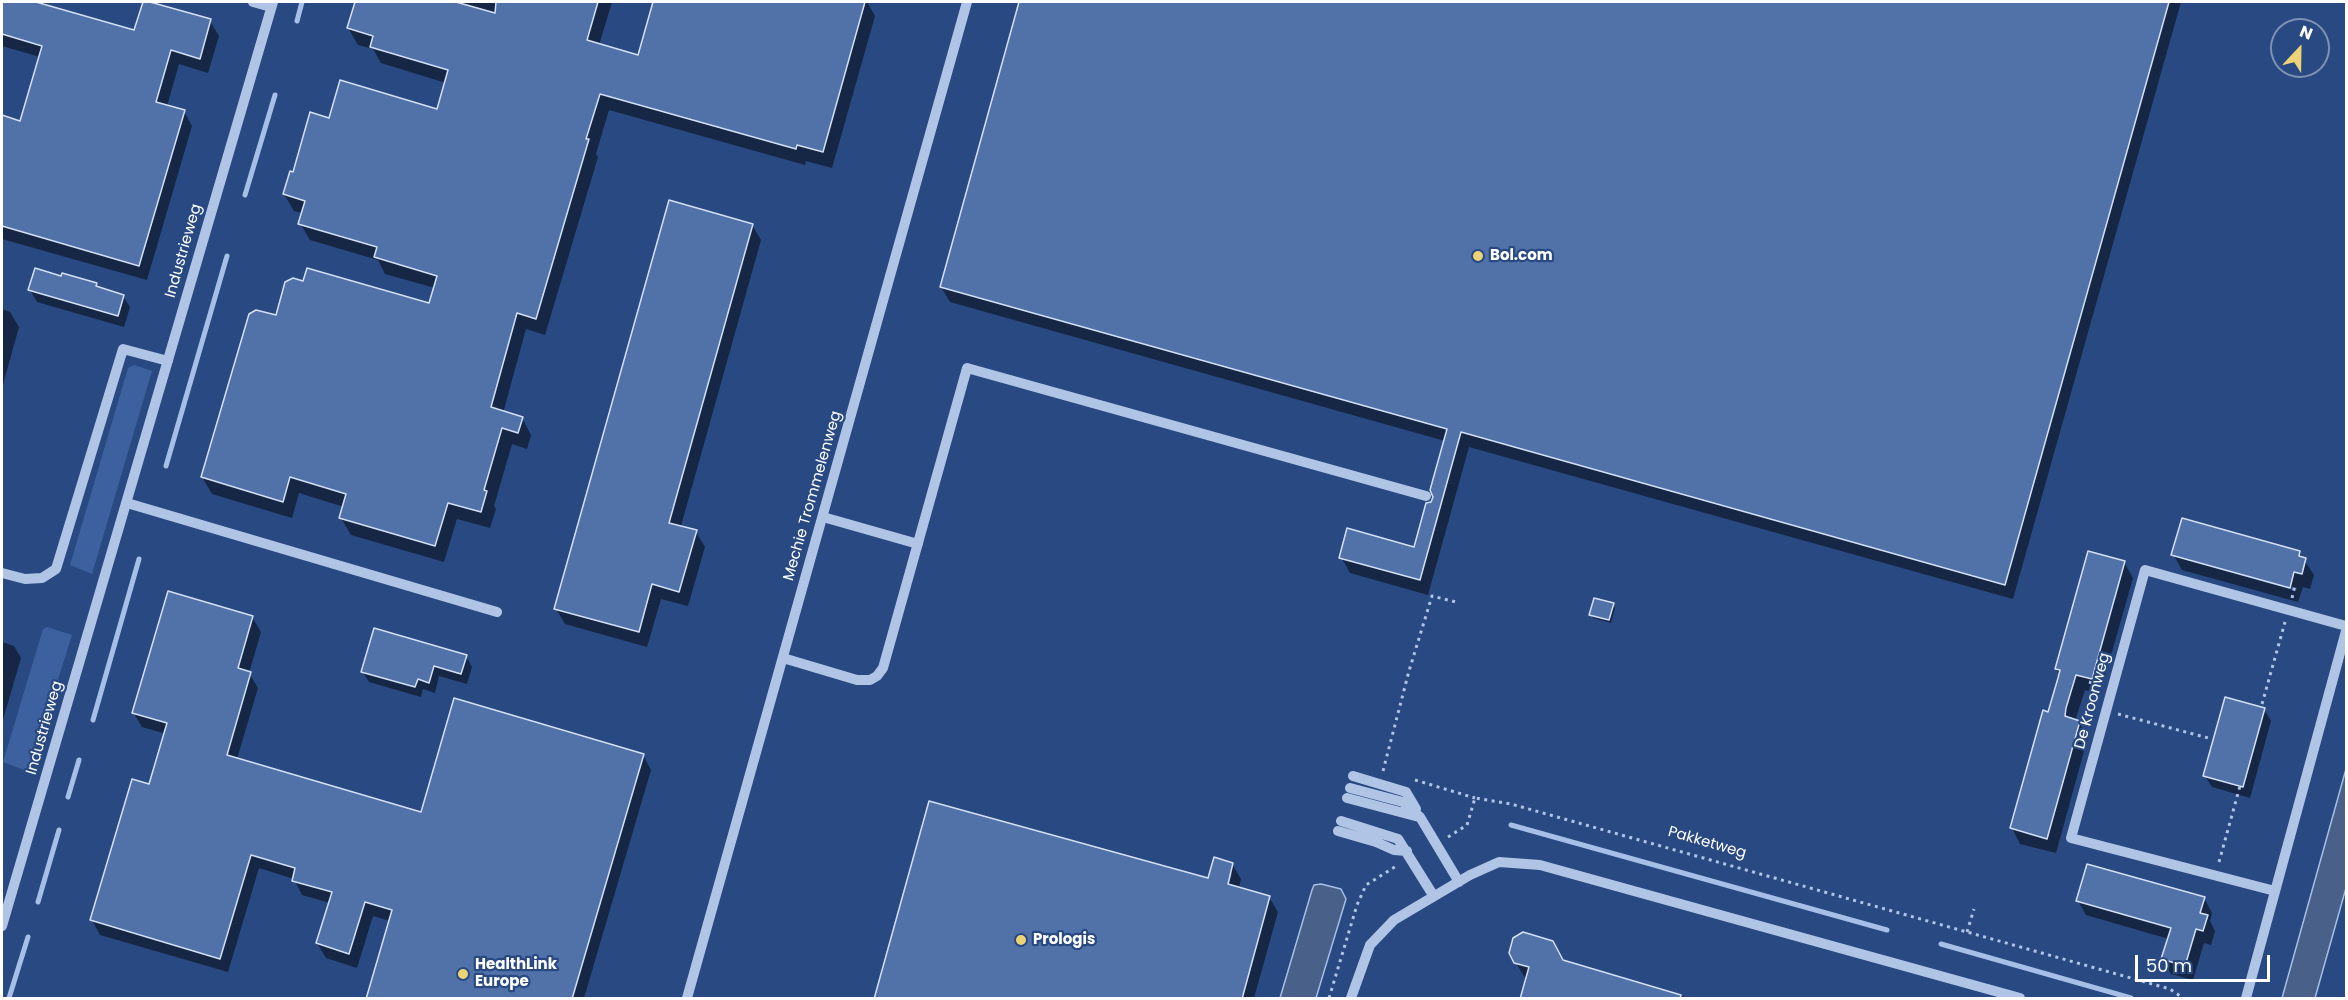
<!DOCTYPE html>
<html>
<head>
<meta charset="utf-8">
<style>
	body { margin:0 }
	#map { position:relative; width:2348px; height:1000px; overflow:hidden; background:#284981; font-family:Poppins,sans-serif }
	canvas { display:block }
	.frame { position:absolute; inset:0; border:3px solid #fff; pointer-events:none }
	.north { position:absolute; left:2270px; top:18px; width:60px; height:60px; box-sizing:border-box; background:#284981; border:2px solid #7e92b3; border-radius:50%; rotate:22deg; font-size:16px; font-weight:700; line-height:24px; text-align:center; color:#fff }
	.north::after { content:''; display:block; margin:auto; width:21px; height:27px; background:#edd377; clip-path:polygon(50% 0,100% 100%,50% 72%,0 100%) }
	.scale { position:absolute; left:2135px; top:955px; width:135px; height:27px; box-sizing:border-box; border:3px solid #fff; border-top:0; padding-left:8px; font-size:18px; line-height:21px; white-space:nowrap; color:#fff; -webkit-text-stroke:4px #284981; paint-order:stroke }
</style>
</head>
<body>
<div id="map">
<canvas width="2348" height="1000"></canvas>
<div class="frame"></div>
<div class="north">N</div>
<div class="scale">50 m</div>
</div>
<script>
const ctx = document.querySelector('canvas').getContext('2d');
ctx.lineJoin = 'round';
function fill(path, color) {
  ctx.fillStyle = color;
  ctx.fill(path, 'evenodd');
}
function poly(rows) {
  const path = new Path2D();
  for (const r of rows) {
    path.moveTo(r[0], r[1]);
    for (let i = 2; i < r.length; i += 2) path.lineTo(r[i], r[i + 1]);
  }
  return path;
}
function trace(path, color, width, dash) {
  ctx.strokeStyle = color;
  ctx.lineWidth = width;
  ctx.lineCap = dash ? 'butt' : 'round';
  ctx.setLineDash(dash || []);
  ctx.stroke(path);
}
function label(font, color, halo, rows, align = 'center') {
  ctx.font = font + ' Poppins,sans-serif';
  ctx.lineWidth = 4.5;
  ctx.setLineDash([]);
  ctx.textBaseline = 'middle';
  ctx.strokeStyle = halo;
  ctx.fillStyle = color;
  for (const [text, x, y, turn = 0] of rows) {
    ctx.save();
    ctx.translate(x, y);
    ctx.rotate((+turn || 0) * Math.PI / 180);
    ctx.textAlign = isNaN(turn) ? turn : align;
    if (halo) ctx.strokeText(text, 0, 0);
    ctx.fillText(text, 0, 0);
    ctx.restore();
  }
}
fill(poly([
	[134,365,152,371,92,574,70,565,128,368],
	[47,627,72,635,29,772,3,762,43,629]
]), '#3d619e');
const water = poly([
	[2346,769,2346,888,2315,998,2282,998,2346,769],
	[1321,884,1341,889,1346,899,1316,998,1280,998,1312,890,1314,885,1321,884]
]);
fill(water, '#496089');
trace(water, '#a5bfe6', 1.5);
fill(poly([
	[2,2,39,2,39,4,135,32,145,2,210,21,219,36,208,73,179,64,167,106,184,111,192,126,147,280,2,239,2,117,21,123,40,57,2,46],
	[356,2,612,2,599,45,639,57,655,2,867,2,875,16,832,168,806,161,805,165,609,110,596,154,598,157,545,335,526,329,503,413,522,418,531,435,527,449,512,444,494,506,496,509,490,528,457,519,444,562,351,535,341,518,344,507,299,493,292,518,212,494,202,477,277,317,430,305,435,288,385,274,378,260,310,240,300,223,303,213,294,211,284,194,294,173,330,119,438,110,446,83,381,63,373,49,358,45,348,28],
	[1021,2,2181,2,2013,599,1469,447,1428,595,1350,573,1341,557,1415,549,1432,503,1445,441,950,302,941,287],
	[752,225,761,240,681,526,696,532,705,547,688,606,661,599,647,647,565,624,556,609],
	[96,285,98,288,123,296,130,307,124,327,37,302,30,290],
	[2,309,10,312,19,327,2,388],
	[2299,552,2314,575,2310,589,2303,587,2298,602,2182,570,2173,554],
	[2183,556,2297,588,2296,591,2183,559],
	[2124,562,2133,578,2100,694,2085,690,2075,721,2079,722,2088,737,2056,853,2020,844,2012,828,2060,676,2056,669],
	[1613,605,1615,608,1611,623,1593,618,1591,614],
	[252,617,261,632,249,673,258,688,237,759,422,814,643,755,651,770,584,998,367,998,390,921,373,916,357,968,326,958,317,943,330,903,302,895,294,879,259,868,228,972,100,935,92,920,150,786,166,734,142,727,133,712],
	[2,642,14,646,21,658,2,723],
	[466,656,472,667,467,684,439,676,435,693,423,689,421,697,369,682,363,672],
	[2264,709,2271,721,2250,798,2212,787,2205,776],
	[1232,864,1241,879,1239,888,1269,897,1278,912,1254,998,875,998,1209,880],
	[1229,874,1232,874,1227,891],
	[2204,898,2212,913,2210,921,2215,931,2211,945,2204,943,2193,980,2171,974,2163,959,2169,939,2086,915,2078,901],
	[1510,953,1563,961,1688,998,1521,998,1527,979,1525,978]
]), '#0007');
trace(poly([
	[297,21,302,2],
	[245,195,275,95],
	[166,466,227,256],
	[93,720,139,559],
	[68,797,79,760],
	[1511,825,1887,930],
	[38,902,59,830],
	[1941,944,2131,998],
	[9,998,28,937]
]), '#a5bfe6', 5);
const building = poly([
	[2,2,36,2,134,30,143,2,150,2,211,19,200,59,171,50,156,102,185,110,139,266,2,226,2,115,20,121,42,46,2,34,2,2],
	[355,2,456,2,495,13,496,2,598,2,587,40,638,55,653,2,865,2,823,152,797,145,796,149,600,94,586,139,589,139,536,319,517,313,491,407,523,417,518,433,502,428,484,490,487,491,481,512,448,503,435,546,339,518,346,494,290,477,283,502,201,477,249,314,256,310,276,315,285,282,293,278,303,281,307,268,429,303,437,276,374,257,377,247,298,224,305,201,283,194,290,171,293,172,310,112,329,118,340,80,437,109,448,70,370,47,373,36,347,28,355,2],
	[1019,2,2169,2,2005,585,1461,432,1420,580,1339,558,1347,528,1414,547,1426,503,1431,502,1433,497,1430,490,1447,429,940,287,1019,2],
	[669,200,753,224,669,523,697,530,679,592,652,584,639,632,554,609,669,200],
	[35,268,61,276,62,273,97,283,96,286,124,295,118,316,28,290,35,268],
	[2182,518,2300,551,2299,556,2306,558,2302,574,2294,572,2290,588,2171,555,2182,518],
	[2088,551,2125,561,2092,679,2076,675,2066,708,2065,716,2080,721,2047,839,2010,828,2043,710,2048,712,2058,678,2060,670,2055,669,2088,551],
	[168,591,253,616,238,668,251,672,227,755,421,812,454,698,644,754,572,999,366,999,392,910,365,902,349,954,316,943,332,892,292,881,295,868,251,855,220,959,90,920,132,779,149,784,167,723,132,713,168,591],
	[1594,598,1614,603,1609,620,1589,615,1594,598],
	[374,628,467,655,461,674,434,666,429,683,418,679,415,687,361,672,374,628],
	[2225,697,2265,708,2243,787,2203,776,2225,697],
	[929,801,1208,878,1214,857,1233,863,1228,884,1270,896,1242,999,874,999,929,801],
	[2087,864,2205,897,2200,913,2208,915,2203,931,2196,929,2185,966,2161,959,2171,928,2076,901,2087,864],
	[1523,932,1553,941,1563,960,1681,995,1680,999,1520,999,1529,967,1514,963,1509,953,1513,938,1523,932]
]);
fill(building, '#5172a9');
trace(building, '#d3e0f5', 1.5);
trace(poly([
	[2292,598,2295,585],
	[2089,682,2099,685],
	[2262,704,2285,622],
	[2118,714,2212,739],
	[2081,716,2090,719],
	[1383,771,1409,671,1432,596,1456,602],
	[1415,780,1475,798],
	[1448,837,1467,825,1475,798,1511,804,2170,989,2183,998],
	[2219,862,2240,786],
	[1967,932,1974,909],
	[1329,998,1357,905,1366,885,1398,865]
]), '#b0c5e6', 3, [3, 4.5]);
trace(poly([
	[253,2,271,7],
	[127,503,497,612],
	[823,517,918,544],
	[2,573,25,579,42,578,56,569,123,349,168,361],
	[783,658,857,680,870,680,877,676,883,668,967,368,1426,496],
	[1353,776,1406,792,1416,809],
	[1350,788,1403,802,1420,817,1459,882],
	[1347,798,1419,817],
	[1341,821,1398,839,1433,895],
	[1338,831,1376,842,1394,850,1407,851],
	[2275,891,2071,838,2145,570,2346,626],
	[2,926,273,2],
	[687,998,967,2],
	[1351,998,1370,945,1394,920,1470,875,1499,862,1540,865,2020,998],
	[2246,998,2346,631]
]), '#b0c5e6', 10);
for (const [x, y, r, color] of [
	[1478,256,6,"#edd377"],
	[1021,940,6,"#edd377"],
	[463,974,6,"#edd377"]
]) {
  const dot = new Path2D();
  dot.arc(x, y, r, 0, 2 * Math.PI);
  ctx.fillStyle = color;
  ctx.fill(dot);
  trace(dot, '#284981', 2);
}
label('15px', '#fff', '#284981', [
	["Industrieweg",184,251,-74],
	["Mechie Trommelenweg",813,496,-74],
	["De Kroonweg",2093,701,-75],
	["Industrieweg",45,728,-74],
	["Pakketweg",1707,843,16]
]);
label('bold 15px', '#fff', '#284981', [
	["Bol.com",1490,256],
	["Prologis",1033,940],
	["HealthLink",475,965],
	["Europe",475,982]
], 'left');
</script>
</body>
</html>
